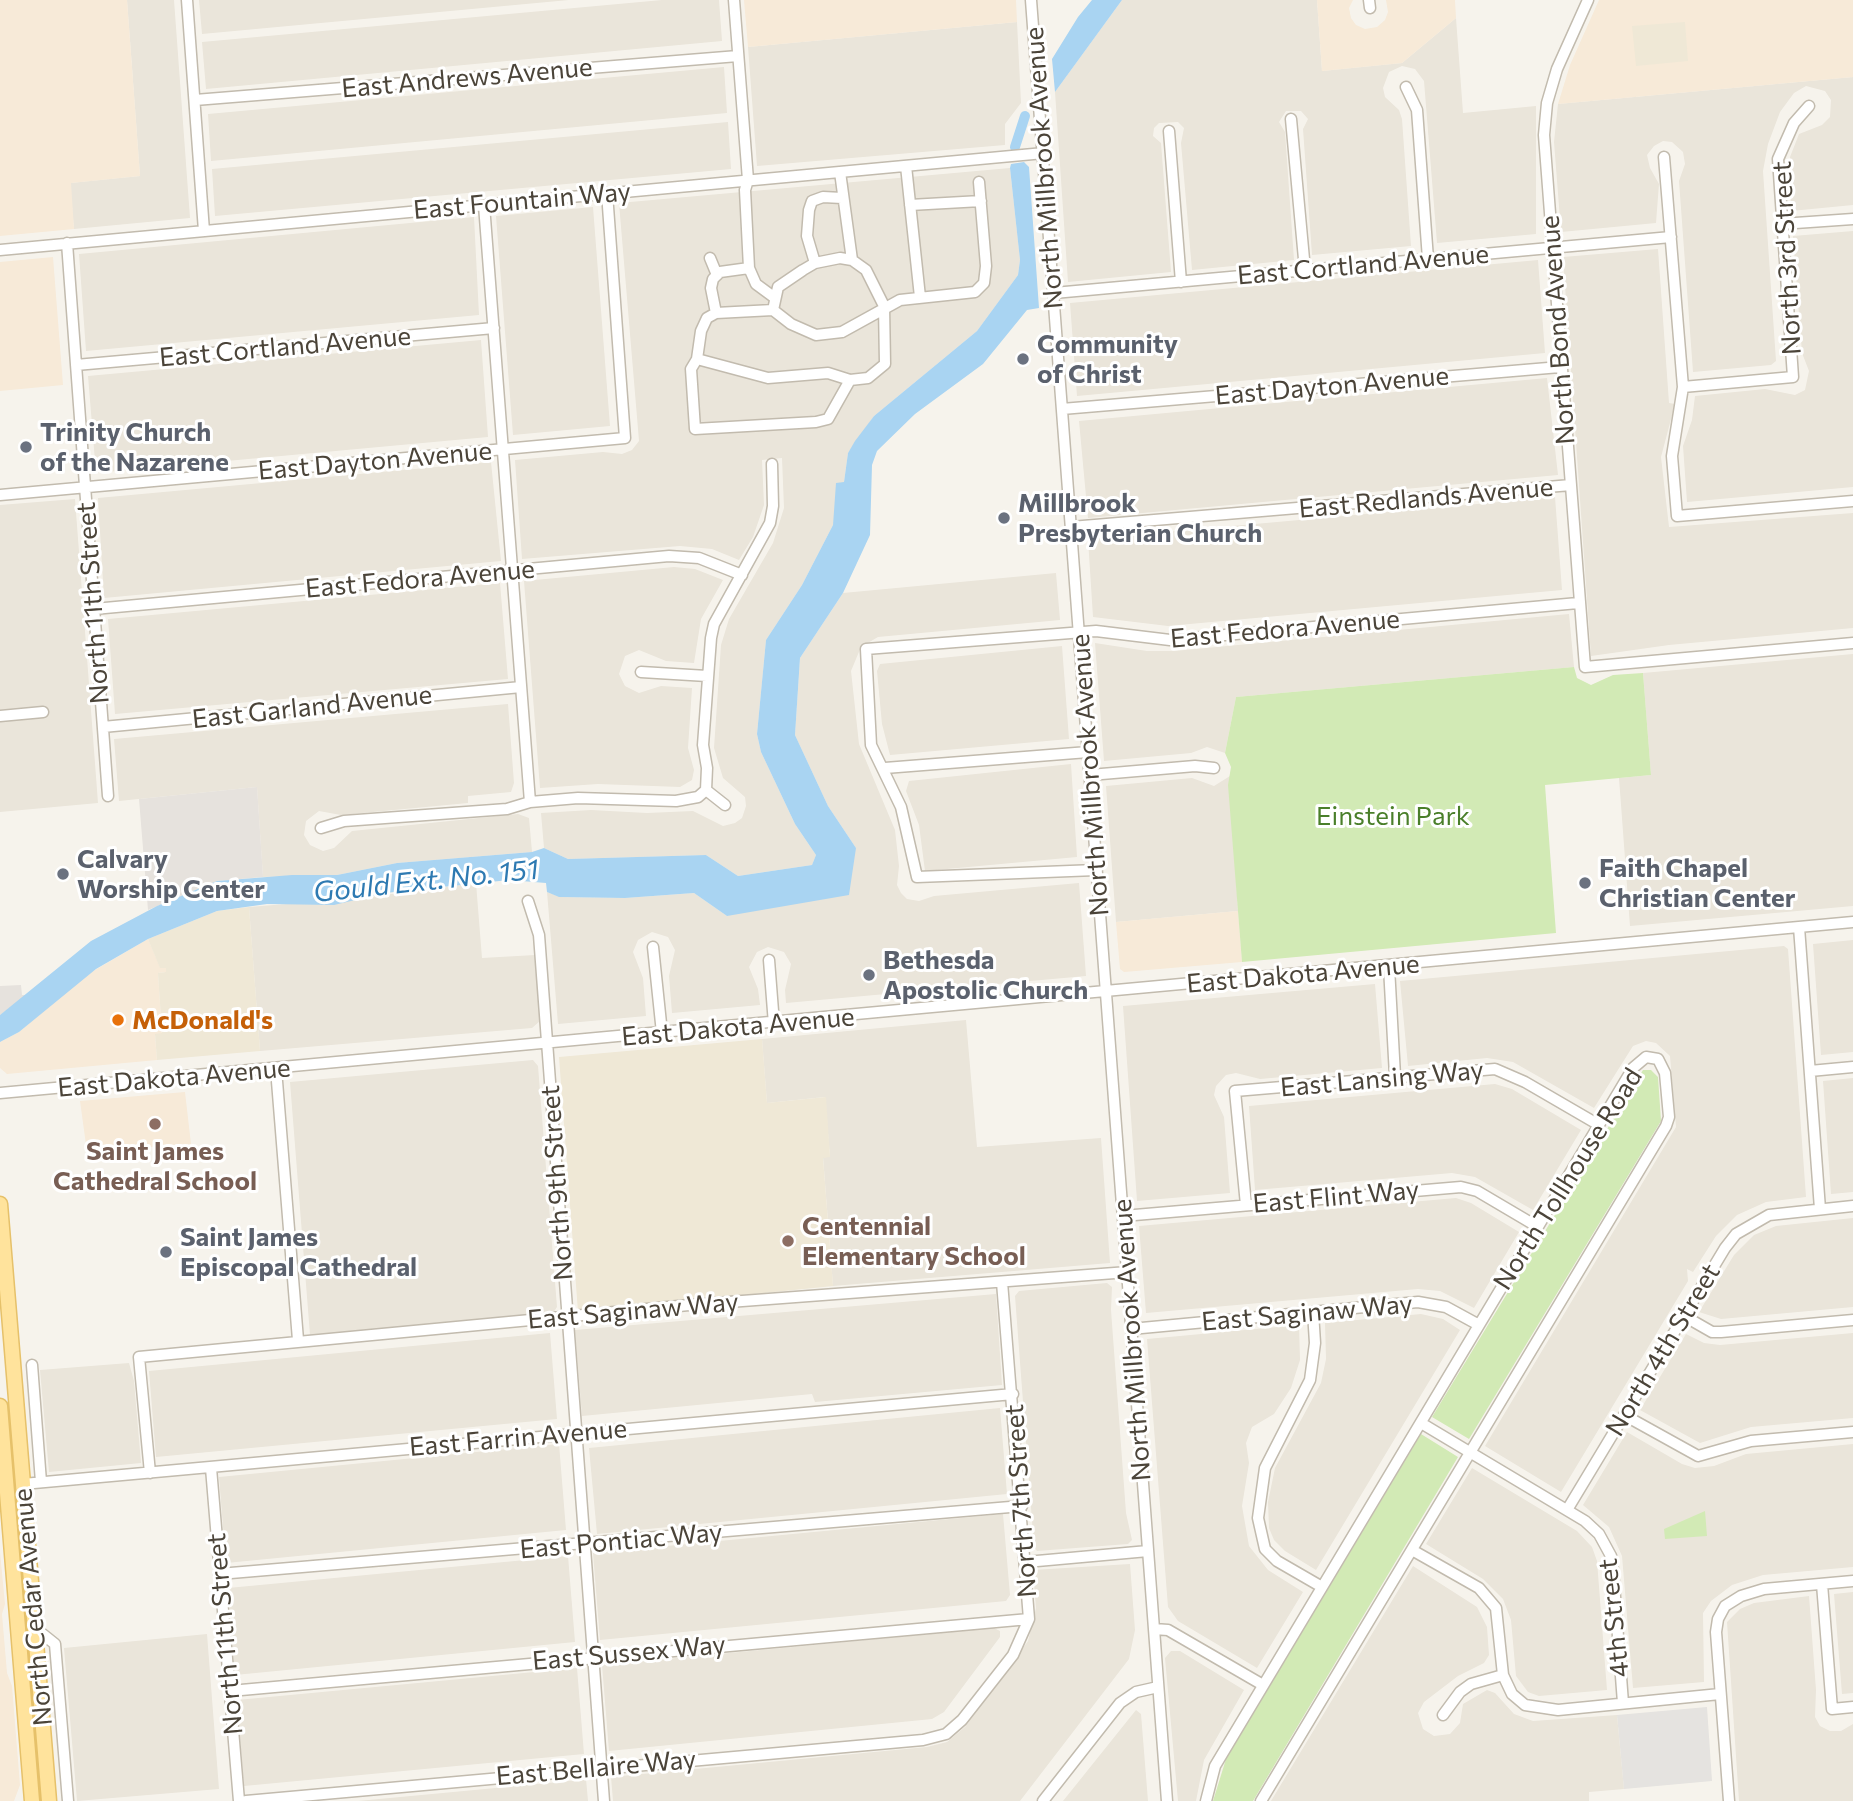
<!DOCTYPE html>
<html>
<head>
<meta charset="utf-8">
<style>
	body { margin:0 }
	canvas { display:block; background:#f6f3ec }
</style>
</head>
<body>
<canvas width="1853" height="1801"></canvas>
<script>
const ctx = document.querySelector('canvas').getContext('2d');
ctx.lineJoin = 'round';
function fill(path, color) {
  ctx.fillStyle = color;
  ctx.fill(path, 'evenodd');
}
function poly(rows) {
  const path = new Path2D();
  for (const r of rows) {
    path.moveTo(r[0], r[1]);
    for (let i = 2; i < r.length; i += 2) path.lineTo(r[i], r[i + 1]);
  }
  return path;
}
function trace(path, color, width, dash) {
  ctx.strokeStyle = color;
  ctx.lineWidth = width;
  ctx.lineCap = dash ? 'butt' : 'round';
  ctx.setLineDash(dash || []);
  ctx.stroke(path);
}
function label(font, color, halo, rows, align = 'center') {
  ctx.font = font + ' Commissioner,sans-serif';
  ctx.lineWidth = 6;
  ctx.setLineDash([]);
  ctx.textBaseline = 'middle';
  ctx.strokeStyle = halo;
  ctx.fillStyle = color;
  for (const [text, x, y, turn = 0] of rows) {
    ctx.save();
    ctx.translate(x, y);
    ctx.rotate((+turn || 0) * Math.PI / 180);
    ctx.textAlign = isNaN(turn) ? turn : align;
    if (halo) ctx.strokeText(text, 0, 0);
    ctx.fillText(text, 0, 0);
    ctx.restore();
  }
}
fill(poly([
	[127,0,174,0,190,218,74,229,70,183,140,176],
	[199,0,569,0,202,34],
	[662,0,719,0,722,41,206,89,202,42],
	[1122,0,1317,0,1322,71,1402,63,1456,18,1463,113,1536,106,1536,234,1437,243,1424,81,1415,69,1402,66,1389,72,1383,88,1385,97,1399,110,1402,119,1411,246,1312,255,1303,129,1308,119,1301,111,1286,111,1279,122,1285,132,1294,260,1192,270,1181,143,1184,128,1178,122,1159,123,1154,128,1153,136,1161,143,1171,272,1068,282,1055,92],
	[1017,22,1021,103,1005,124,1005,145,757,166,748,47],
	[724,67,727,113,211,161,208,114],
	[1853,77,1853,205,1791,211,1790,157,1799,134,1822,125,1830,117,1831,100,1825,91,1806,86,1794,93,1780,112,1768,144,1763,171,1776,361,1771,365,1693,372,1679,181,1685,164,1683,152,1672,142,1663,141,1654,146,1647,155,1650,168,1659,184,1656,223,1561,232,1554,142,1558,104],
	[728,122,731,169,215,216,212,169],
	[1010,168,1020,260,1018,275,977,331,874,416,848,453,844,482,833,525,802,585,766,640,757,734,761,752,795,824,816,855,812,865,738,876,706,855,568,859,544,848,541,813,591,810,647,813,693,811,723,826,735,823,742,818,746,806,745,797,723,778,714,748,721,645,729,619,773,543,784,508,782,458,762,460,764,505,753,537,739,560,712,549,680,546,522,559,515,460,603,452,622,454,632,450,639,441,619,203],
	[593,207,610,426,513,435,496,216],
	[474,217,479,315,86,351,79,254],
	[1853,231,1853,487,1687,502,1683,446,1692,420,1695,396,1765,389,1795,395,1805,390,1809,371,1802,353,1793,236],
	[1658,249,1669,403,1675,404,1661,457,1669,527,1853,513,1853,628,1669,645,1591,656,1563,257],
	[1538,260,1545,353,1077,396,1070,303],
	[481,340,488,437,96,473,88,376],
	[1547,378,1558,475,1088,518,1079,421],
	[491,462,501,561,104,598,98,498],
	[1555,497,1562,590,1168,626,1093,617,1088,539],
	[75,499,98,803,0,812,0,505],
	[674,567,695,569,723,580,701,619,694,663,666,661,639,650,625,656,619,674,625,686,639,693,661,686,692,688,688,748,694,770,692,780,680,787,598,784,540,788,524,581],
	[1056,573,1060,620,878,637,861,647,851,671,859,744,895,830,899,866,897,885,901,893,907,899,919,901,934,896,1079,883,1086,976,786,1003,785,990,791,964,784,952,768,947,757,952,749,967,758,989,760,1005,672,1013,669,976,675,950,668,937,652,932,638,940,633,952,643,978,646,1016,558,1024,547,892,560,897,625,898,694,893,727,916,856,848,828,806,795,735,800,658,843,593],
	[500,583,508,679,115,714,108,619],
	[1569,614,1574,667,1236,697,1225,753,1207,747,1191,753,1104,761,1095,643,1147,651,1174,651],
	[1062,646,1069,739,890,755,882,724,877,671,880,664],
	[1853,654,1853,906,1630,926,1619,778,1651,775,1643,673],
	[508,704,514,783,511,792,468,796,468,803,341,815,319,811,306,821,304,835,310,845,323,851,334,848,352,831,518,814,529,818,532,852,397,863,337,875,263,877,257,787,119,801,114,739],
	[1071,764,1077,857,925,871,919,825,906,791,909,781],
	[1230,776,1238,911,1116,922,1106,786,1192,778,1214,786],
	[476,883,482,958,535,955,540,1021,532,1028,260,1051,249,907,361,898],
	[1853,940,1853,1052,1821,1055,1813,944],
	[1784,946,1788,949,1806,1197,1766,1202,1737,1215,1716,1236,1693,1272,1687,1269,1688,1281,1561,1492,1485,1446,1676,1127,1670,1056,1656,1043,1646,1041,1633,1046,1594,1108,1513,1062,1487,1058,1408,1066,1400,981],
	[1375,984,1382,1068,1260,1079,1236,1073,1226,1075,1216,1086,1214,1095,1224,1117,1230,1193,1137,1201,1123,1006],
	[966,1020,977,1147,1101,1138,1110,1263,833,1286,823,1157,830,1157,825,1097,767,1103,762,1039],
	[533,1060,538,1066,557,1307,553,1313,310,1335,290,1082],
	[1853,1078,1853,1192,1831,1194,1823,1081],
	[1495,1084,1512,1089,1581,1130,1533,1210,1475,1177,1452,1173,1255,1190,1249,1106],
	[1456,1198,1471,1203,1519,1232,1474,1308,1440,1291,1418,1289,1146,1313,1139,1226],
	[1853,1218,1853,1307,1721,1319,1699,1312,1734,1255,1754,1235,1776,1226],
	[1107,1283,1112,1287,1111,1310,1126,1513,1132,1540,1128,1544,1037,1551,1034,1547,1015,1296,1019,1291],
	[996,1294,1002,1385,815,1402,812,1394,582,1416,575,1330],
	[1421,1314,1443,1319,1460,1330,1316,1570,1285,1551,1274,1540,1269,1528,1268,1502,1275,1468,1321,1383,1326,1359,1325,1323],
	[1299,1325,1300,1360,1291,1388,1274,1414,1252,1427,1246,1443,1249,1463,1242,1506,1249,1546,1268,1570,1303,1592,1257,1668,1178,1621,1168,1607,1147,1339],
	[550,1333,557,1419,156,1457,149,1371],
	[1853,1333,1853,1418,1751,1427,1700,1443,1640,1410,1686,1334,1704,1343,1720,1345],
	[129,1363,134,1381,141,1463,49,1472,40,1370],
	[1000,1408,1007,1494,597,1534,589,1448],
	[1627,1432,1682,1464,1695,1468,1714,1466,1746,1454,1853,1444,1853,1567,1763,1575,1732,1585,1711,1601,1703,1613,1704,1682,1633,1688,1622,1556,1609,1527,1583,1505],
	[559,1444,566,1530,226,1563,219,1477],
	[1472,1468,1577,1531,1592,1547,1597,1561,1607,1690,1539,1696,1528,1692,1516,1676,1511,1620,1503,1599,1483,1579,1426,1544],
	[1003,1514,1010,1595,1006,1601,600,1640,593,1553],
	[568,1556,575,1642,235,1675,228,1588],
	[1130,1564,1135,1630,1129,1659,1020,1801,613,1801,611,1777,927,1747,947,1742,965,1727,1028,1641,1036,1608,1033,1570],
	[1413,1566,1477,1607,1487,1627,1489,1655,1484,1663,1458,1676,1424,1702,1418,1713,1423,1729,1434,1736,1450,1734,1460,1723,1463,1704,1487,1690,1495,1693,1514,1714,1533,1721,1617,1715,1624,1789,1589,1792,1589,1801,1271,1801],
	[1853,1592,1853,1693,1842,1694,1834,1594],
	[1809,1596,1816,1690,1815,1717,1820,1726,1830,1731,1841,1731,1853,1724,1853,1801,1739,1801,1727,1622,1740,1609,1754,1603],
	[994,1628,1000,1631,1000,1637,944,1712,932,1719,609,1751,602,1665],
	[207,1634,219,1789,77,1801,64,1648],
	[1171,1651,1180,1651,1244,1690,1204,1760,1196,1801,1178,1801,1165,1658],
	[577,1668,584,1754,244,1786,237,1700],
	[1136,1710,1141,1714,1148,1801,1063,1801],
	[586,1779,588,1801,358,1801,559,1782]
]), '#eae5da');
fill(poly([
	[0,0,127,0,140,176,71,183,74,229,0,236],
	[744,0,1016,0,1017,22,748,47],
	[1317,0,1353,0,1349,8,1351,18,1356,25,1365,29,1377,27,1385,20,1388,12,1386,0,1455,0,1456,18,1402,63,1322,71],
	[1599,0,1853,0,1853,77,1558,104,1570,65],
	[53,257,63,385,0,391,0,262],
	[1238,911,1242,962,1124,972,1120,969,1116,922],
	[148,939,160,967,166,967,166,972,158,973,162,1034,155,1035,157,1060,7,1074,0,1068,0,1042,19,1032,83,977],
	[185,1092,191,1144,87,1152,80,1101],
	[0,1552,5,1604,2,1614,7,1673,12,1686,20,1785,14,1801,0,1801]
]), '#f7ead8');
fill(poly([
	[257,787,263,877,217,881,148,910,139,799],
	[21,985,22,995,28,995,0,1015,0,986]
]), '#e6e2dd');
fill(poly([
	[1685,22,1688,61,1636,66,1632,26],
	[249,907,260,1051,157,1060,155,1034,162,1033,158,973,166,972,166,968,160,968,148,939,217,911],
	[762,1039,767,1103,826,1097,830,1157,823,1158,833,1286,578,1312,559,1057]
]), '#efe8d6');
fill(poly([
	[1574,667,1577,678,1591,685,1613,675,1643,673,1651,775,1545,785,1556,933,1242,962,1228,785,1231,767,1225,753,1236,697],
	[1643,1070,1651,1070,1658,1077,1661,1121,1469,1439,1432,1417],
	[1421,1434,1458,1457,1253,1801,1213,1801,1226,1759],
	[1705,1511,1707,1536,1665,1539,1664,1529]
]), '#d2eab5');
fill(poly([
	[1707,1707,1712,1781,1624,1789,1617,1715]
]), '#e5e3e0');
fill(poly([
	[1092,0,1122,0,1055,92,1052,59,1078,17],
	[1024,162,1029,167,1039,308,1027,310,983,364,915,414,877,451,872,465,870,535,843,593,800,658,795,735,828,806,856,848,849,895,727,916,694,893,625,898,559,897,547,892,546,883,509,880,385,893,334,905,267,904,217,911,148,939,96,969,19,1032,0,1042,0,1015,91,941,157,906,217,881,292,875,337,875,397,863,532,852,544,848,568,859,706,855,738,876,812,865,816,855,795,824,761,752,757,734,766,640,802,585,833,525,836,483,844,482,848,453,855,441,874,416,977,331,1018,275,1020,260,1010,168,1011,164]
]), '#a9d4f2');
trace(poly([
	[1015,147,1025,116]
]), '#a9d4f2', 10);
const minor = poly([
	[187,0,204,231],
	[734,0,748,180,745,190,749,268,756,284,775,298],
	[1031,0,1167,1801],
	[1369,0,1370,8],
	[1588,0,1557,69,1547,103,1544,135,1585,667,1853,643],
	[1406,87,1417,110,1428,259],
	[195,100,738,56],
	[1291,119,1305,270],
	[1169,131,1181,282],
	[1664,157,1683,387,1672,456,1677,516,1853,501],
	[906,166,920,297],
	[840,172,852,260],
	[484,205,530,802],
	[910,205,981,201],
	[1781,224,1853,219],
	[67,243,108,796],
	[0,250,1044,153],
	[710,258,717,275],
	[815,263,807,236,809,210,812,201,823,197,842,198],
	[1054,293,1671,237],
	[716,313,711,288,713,279,720,272,749,268],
	[697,359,768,378,828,373,850,380,868,378,885,364,884,306,866,270,852,260,840,258,815,263,803,270,778,287,773,310],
	[76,365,494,328],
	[850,380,828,419,816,422,695,429,691,369,697,359,701,331,707,318,716,313,773,310,791,324,816,335,842,332,900,300,975,292,984,283,986,266,979,182],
	[1683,387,1793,377,1778,159,1794,123,1809,106],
	[1062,409,1560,367],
	[0,495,625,438,607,193],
	[1071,527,1571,485],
	[94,609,669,556,699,558,742,575],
	[641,672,707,676],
	[0,716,43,712],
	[103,727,521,687],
	[885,768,1088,752],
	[1090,775,1195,766,1214,768],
	[706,790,707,768,703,745,711,638,714,624,770,523,773,506,772,464],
	[706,790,725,805],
	[321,828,344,821,507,809,530,802,578,798,676,801,698,797,706,790],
	[1096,870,917,877,901,807,871,745,866,649,1096,631,1170,640,1578,603],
	[528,901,539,935,604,1801],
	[1799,927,1820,1209],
	[653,947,662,1033],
	[769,960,774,1024],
	[1389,967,1395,1076],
	[276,1069,298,1340],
	[1810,1071,1853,1067],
	[0,1093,1853,922],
	[1246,1205,1235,1091,1495,1069,1525,1082,1599,1125],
	[1123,1216,1461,1187,1477,1191,1538,1227],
	[1313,1312,1315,1343,1310,1380,1265,1468,1258,1518,1265,1549,1277,1561,1322,1587],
	[1684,1316,1712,1332,1721,1332,1853,1320],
	[1131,1329,1418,1302,1446,1307,1479,1325],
	[32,1365,41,1482],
	[1624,1415,1698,1456,1751,1441,1853,1432],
	[1421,1423,1585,1521,1599,1534,1611,1556,1613,1570,1623,1703],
	[211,1468,239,1801],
	[150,1473,139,1357,689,1305,1128,1272],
	[23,1484,1013,1394],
	[1567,1510,1725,1248,1736,1234,1769,1215,1853,1206],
	[1412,1550,1479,1588,1496,1608,1503,1675,1512,1694,1525,1705,1558,1710,1720,1694],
	[1026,1562,1148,1551],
	[219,1574,1022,1506],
	[1822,1584,1832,1709,1853,1707],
	[35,1628,55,1644,68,1801],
	[1154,1629,1168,1630,1263,1685],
	[230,1691,1029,1619],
	[1443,1715,1460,1692,1471,1684,1503,1675],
	[246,1801,923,1740,946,1734,962,1720,1013,1655,1029,1619,1002,1282],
	[1043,1801,1120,1703,1136,1692,1158,1687],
	[1206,1801,1215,1766,1633,1068,1646,1057,1658,1059,1665,1073,1669,1117,1666,1126,1261,1801],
	[1729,1801,1716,1632,1718,1619,1725,1606,1741,1596,1764,1589,1853,1581]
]);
const major = poly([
	[0,1204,49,1801],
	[0,1406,32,1801]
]);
trace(minor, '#c2bbae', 13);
trace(major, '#e6c16a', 17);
trace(minor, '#fff', 10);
trace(major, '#ffe39c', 14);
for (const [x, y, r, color] of [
	[1023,359,7,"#6b7280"],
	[26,447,7,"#6b7280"],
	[1004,518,7,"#6b7280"],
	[63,874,7,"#6b7280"],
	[1585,883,7,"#6b7280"],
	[869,975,7,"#6b7280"],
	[118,1020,7,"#e8710a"],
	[155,1124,7,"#8d6e63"],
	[788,1241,7,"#8d6e63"],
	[166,1252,7,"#6b7280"]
]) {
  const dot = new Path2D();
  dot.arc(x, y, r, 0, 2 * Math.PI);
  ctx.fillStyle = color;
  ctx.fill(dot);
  trace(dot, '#fff', 2.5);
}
label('26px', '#4b4439', '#fff', [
	["East Andrews Avenue",467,78,-5],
	["North Millbrook Avenue",1044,168,-94],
	["East Fountain Way",522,201,-5],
	["North 3rd Street",1787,258,-93],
	["East Cortland Avenue",1363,265,-5],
	["North Bond Avenue",1558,330,-94],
	["East Cortland Avenue",285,347,-5],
	["East Dayton Avenue",1332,386,-5],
	["East Dayton Avenue",375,461,-5],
	["East Redlands Avenue",1426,498,-5],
	["East Fedora Avenue",420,579,-5],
	["North 11th Street",93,603,-94],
	["East Fedora Avenue",1285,629,-5],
	["East Garland Avenue",312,707,-6],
	["North Millbrook Avenue",1090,775,-94],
	["East Dakota Avenue",1303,974,-5],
	["East Dakota Avenue",738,1027,-5],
	["East Dakota Avenue",174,1078,-5],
	["East Lansing Way",1382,1079,-5],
	["North Tollhouse Road",1568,1179,-58],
	["North 9th Street",557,1183,-94],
	["East Flint Way",1336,1197,-5],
	["East Saginaw Way",633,1311,-5],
	["East Saginaw Way",1307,1313,-5],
	["North Millbrook Avenue",1132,1340,-94],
	["North 4th Street",1663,1350,-59],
	["East Farrin Avenue",518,1438,-5],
	["North 7th Street",1021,1501,-94],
	["East Pontiac Way",621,1541,-5],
	["North Cedar Avenue",33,1607,-95],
	["4th Street",1614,1618,-96],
	["North 11th Street",225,1634,-95],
	["East Sussex Way",629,1653,-5],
	["East Bellaire Way",596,1768,-5]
]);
label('bold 26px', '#5b616d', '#fff', [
	["Community",1037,344],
	["of Christ",1037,374],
	["Trinity Church",40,432],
	["of the Nazarene",40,462],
	["Millbrook",1018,503],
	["Presbyterian Church",1018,533],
	["Calvary",77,859],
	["Worship Center",77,889],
	["Faith Chapel",1599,868],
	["Christian Center",1599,898],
	["Bethesda",883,960],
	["Apostolic Church",883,990],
	["Saint James",180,1237],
	["Episcopal Cathedral",180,1267]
], 'left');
label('26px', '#4a7f2a', '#fff', [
	["Einstein Park",1393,816]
]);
label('bold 26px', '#c56008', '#fff', [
	["McDonald's",132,1020]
], 'left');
label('bold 26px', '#785e54', '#fff', [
	["Saint James",155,1151],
	["Cathedral School",155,1181],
	["Centennial",802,1226,"left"],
	["Elementary School",802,1256,"left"]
]);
label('italic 28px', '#2e7ab2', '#fff', [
	["Gould Ext. No. 151",426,881,-6]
]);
</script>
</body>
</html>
